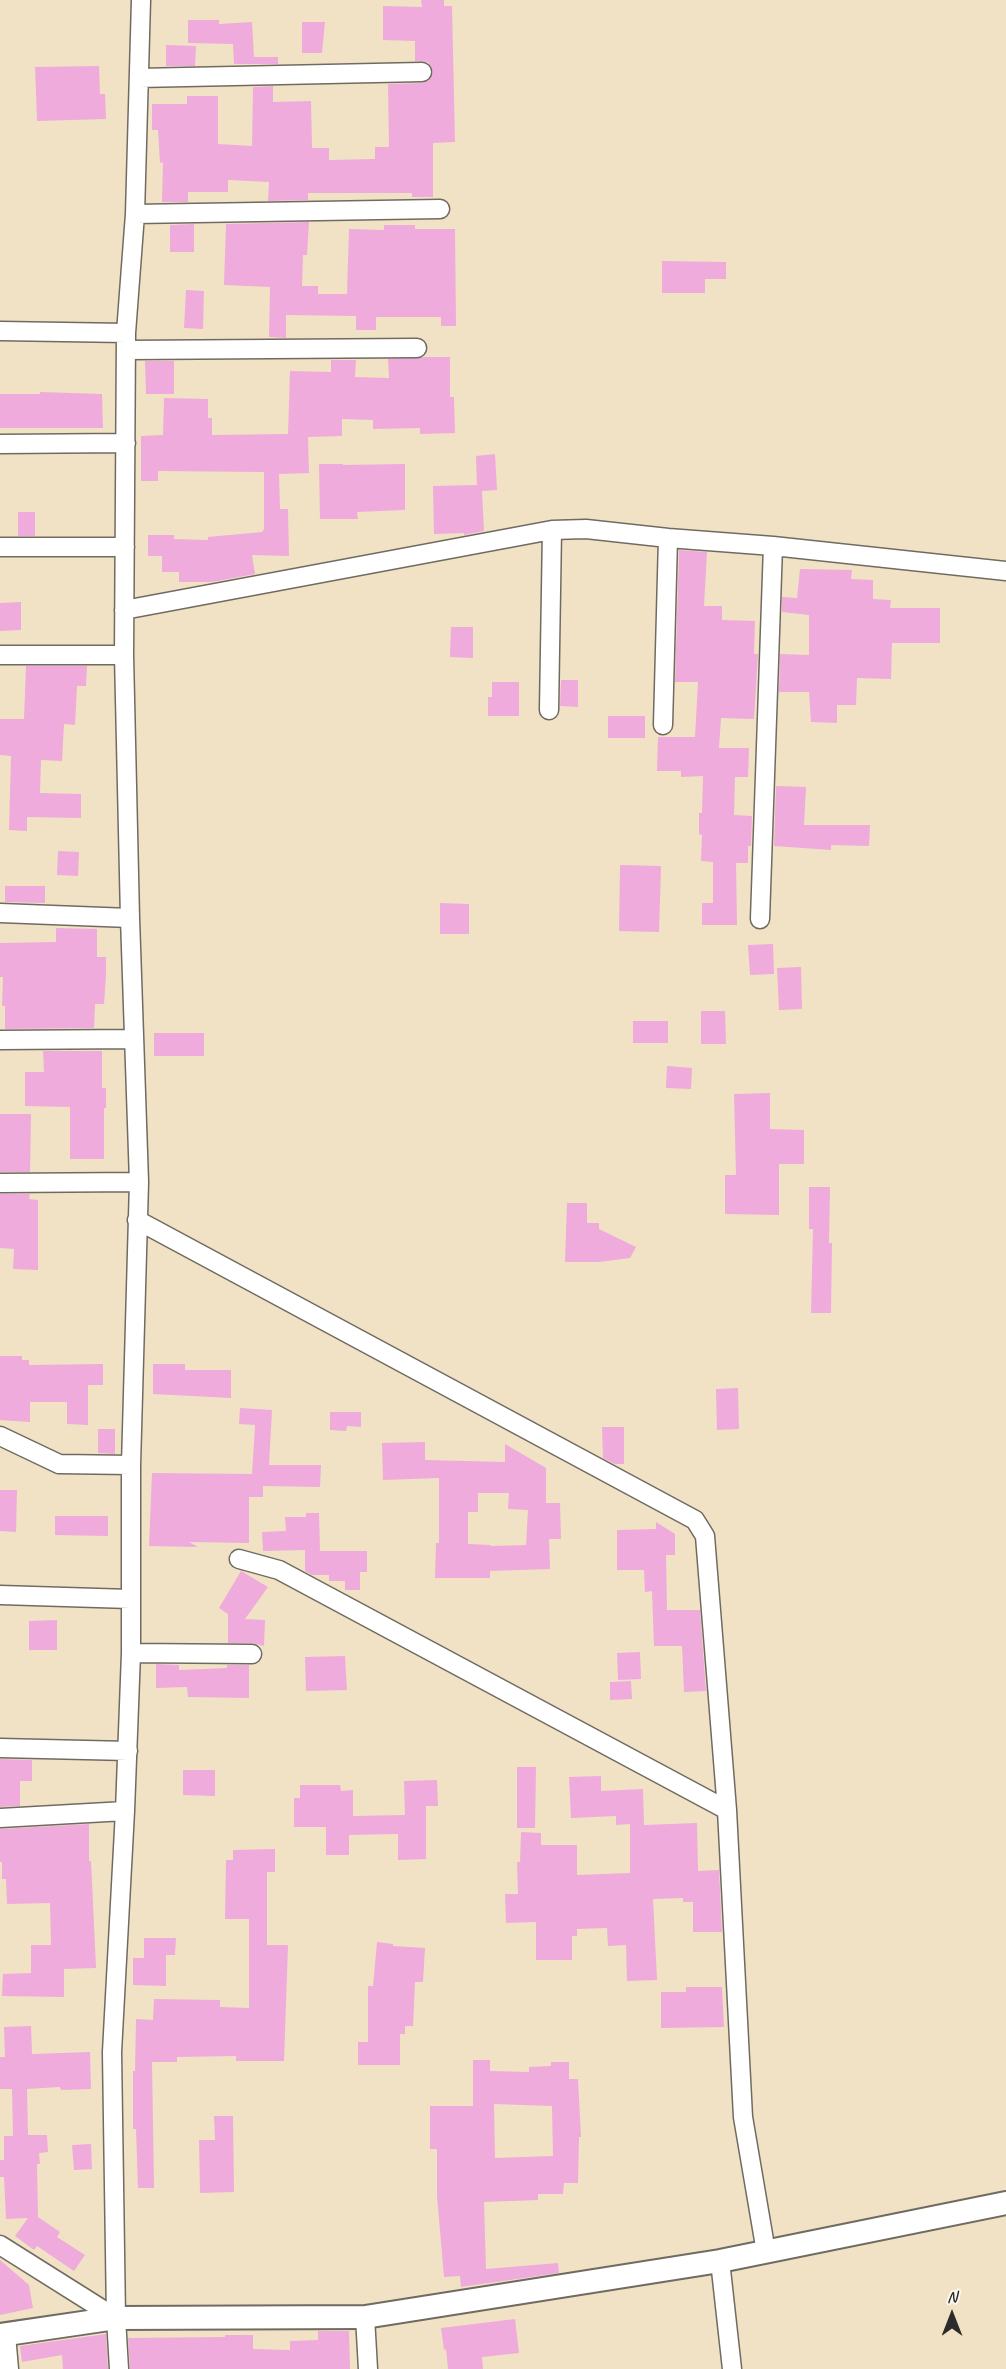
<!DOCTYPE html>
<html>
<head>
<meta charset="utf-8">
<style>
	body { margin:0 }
	#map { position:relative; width:1006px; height:2369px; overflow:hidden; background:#f1e2c5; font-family:Caveat,sans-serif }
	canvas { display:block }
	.north { position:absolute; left:922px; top:2285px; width:60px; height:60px; -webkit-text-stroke:4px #fbf7ec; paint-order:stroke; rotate:0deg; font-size:16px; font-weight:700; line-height:24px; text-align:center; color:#2b2b2b }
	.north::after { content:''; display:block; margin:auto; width:21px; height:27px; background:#2b2b2b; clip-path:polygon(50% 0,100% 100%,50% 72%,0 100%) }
</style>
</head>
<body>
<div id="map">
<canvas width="1006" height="2369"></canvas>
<div class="north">N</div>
</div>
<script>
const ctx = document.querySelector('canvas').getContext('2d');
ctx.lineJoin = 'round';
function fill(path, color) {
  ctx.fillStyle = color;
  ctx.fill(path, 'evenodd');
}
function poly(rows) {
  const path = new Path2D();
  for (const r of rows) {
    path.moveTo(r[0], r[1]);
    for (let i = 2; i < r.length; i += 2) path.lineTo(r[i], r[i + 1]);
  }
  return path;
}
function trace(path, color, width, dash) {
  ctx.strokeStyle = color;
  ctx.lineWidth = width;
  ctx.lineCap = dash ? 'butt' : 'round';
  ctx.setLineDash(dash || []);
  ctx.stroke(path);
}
fill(poly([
	[421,0,444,0,444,6,452,6,455,142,433,143,433,197,412,197,412,193,308,193,308,200,268,201,269,182,228,180,228,192,188,192,188,202,162,202,163,162,160,163,158,130,152,130,152,104,187,104,187,96,218,96,218,144,252,146,253,87,273,86,273,102,311,101,312,148,329,148,329,160,375,159,375,147,389,147,388,84,423,83,428,81,433,72,428,62,415,61,415,41,383,40,383,6,422,7],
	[188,20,219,20,219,24,252,22,254,57,278,57,278,64,234,64,233,44,188,43],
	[302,22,325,22,322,53,302,53],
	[166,45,196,46,195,66,166,66],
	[99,66,100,94,105,94,106,119,37,121,35,67],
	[309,222,307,255,303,255,302,286,318,286,318,294,347,294,349,229,384,230,384,225,415,225,415,229,455,229,456,326,441,326,441,317,376,317,376,330,356,330,356,316,286,315,286,338,269,337,270,287,224,285,226,224],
	[194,224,194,252,170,252,170,225],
	[662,261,726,262,726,279,705,279,705,293,662,293],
	[186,290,204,291,203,329,184,328],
	[423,357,450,357,450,397,454,397,455,433,420,434,420,428,373,429,373,420,342,419,342,436,308,437,309,473,279,474,280,509,288,509,289,556,252,555,255,574,212,582,179,582,179,572,162,572,162,556,148,556,148,535,174,535,174,539,208,540,208,537,262,532,264,529,264,472,158,471,158,481,141,481,141,436,163,435,164,398,208,399,208,418,212,418,212,435,288,434,290,371,331,372,331,360,356,360,355,377,389,378,388,359],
	[145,361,174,361,174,394,146,394],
	[40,392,102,394,103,428,0,428,0,394,40,394],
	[495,454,497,490,482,491,484,531,464,535,464,533,434,534,433,486,477,485,476,456],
	[319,464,343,464,343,465,405,464,405,510,357,512,358,519,320,519],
	[18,512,35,512,35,536,18,536],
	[679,550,707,552,704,606,722,606,722,620,755,621,754,654,758,654,754,719,721,718,719,748,749,748,748,777,735,777,734,815,752,816,751,846,748,846,748,863,736,863,737,925,702,925,702,903,713,903,713,862,701,861,702,835,699,834,699,813,702,813,703,776,681,777,681,771,657,771,658,737,695,737,698,682,675,682],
	[800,569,852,570,851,579,873,580,873,599,891,600,890,608,940,608,940,643,892,643,891,679,857,678,856,705,837,705,837,723,811,722,809,692,779,692,780,654,809,655,809,615,782,612,782,597,797,598],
	[21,602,21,630,0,631,0,603],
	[451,627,473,627,473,658,450,657],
	[26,666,87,666,86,686,77,686,75,725,64,724,62,761,41,760,40,793,81,794,81,818,27,817,27,831,9,830,11,756,0,755,0,719,24,719],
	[561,680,578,680,578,707,560,706],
	[492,682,519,682,519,716,488,716,488,697,492,697],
	[608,716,645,716,645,738,608,738],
	[776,786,806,787,804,825,870,825,869,846,831,845,831,850,774,846],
	[58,851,79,852,78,876,57,875],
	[620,865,661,866,659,932,619,931],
	[5,886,45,886,45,903,5,902],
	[440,903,469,904,469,934,440,934],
	[56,928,97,929,97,957,106,957,106,976,104,1004,95,1004,94,1028,5,1029,5,1006,2,1006,3,977,0,977,0,943,56,942],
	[773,944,774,974,750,975,748,945],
	[801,967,802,1009,779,1010,777,968],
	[701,1011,725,1011,726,1044,701,1044],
	[633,1021,668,1021,668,1043,633,1043],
	[154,1033,204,1033,204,1056,154,1056],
	[43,1051,102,1051,102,1088,106,1088,106,1108,104,1108,104,1159,70,1159,70,1107,25,1106,25,1072,44,1072],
	[667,1066,692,1068,691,1089,666,1088],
	[770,1093,770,1129,804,1130,804,1164,779,1164,779,1215,725,1214,725,1175,736,1175,734,1094],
	[0,1114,31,1114,30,1172,0,1172],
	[809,1187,830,1187,829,1243,832,1243,831,1313,811,1313,813,1229,809,1229],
	[0,1194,30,1194,29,1199,38,1200,38,1270,13,1269,14,1249,0,1248],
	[567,1203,587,1203,587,1223,599,1223,599,1229,636,1247,630,1258,599,1262,565,1262],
	[0,1356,22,1356,22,1360,29,1360,29,1365,103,1364,103,1385,88,1385,88,1425,67,1424,67,1402,30,1402,30,1422,0,1420],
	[153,1364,185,1364,185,1370,231,1370,231,1398,153,1394],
	[738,1388,739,1429,717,1430,716,1389],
	[240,1408,272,1410,269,1465,321,1465,320,1487,263,1486,263,1497,249,1497,249,1543,189,1542,198,1547,149,1546,152,1473,252,1474,255,1425,239,1424],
	[330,1412,361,1412,361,1427,347,1426,346,1431,330,1430],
	[602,1427,624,1427,624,1464,615,1464,603,1458],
	[98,1429,115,1429,115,1454,98,1453],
	[425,1442,425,1460,505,1462,505,1444,546,1468,546,1503,560,1503,561,1539,549,1539,550,1569,490,1571,490,1578,435,1578,436,1543,439,1543,439,1478,383,1480,382,1443],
	[478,1493,509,1493,508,1509,528,1510,526,1545,490,1546,490,1545,468,1544,468,1512,478,1512],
	[0,1490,17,1490,16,1532,0,1531],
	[306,1513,319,1513,320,1551,367,1551,367,1572,360,1572,360,1590,345,1590,345,1581,329,1581,329,1575,312,1575,305,1571,305,1550,263,1551,262,1532,286,1531,285,1517,306,1517],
	[55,1516,108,1516,108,1536,55,1535],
	[656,1522,675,1534,675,1555,666,1555,667,1610,700,1610,706,1691,684,1692,682,1646,654,1646,652,1591,645,1592,644,1570,617,1570,617,1530,656,1529],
	[241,1571,268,1587,245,1619,265,1620,264,1646,252,1643,228,1643,228,1614,219,1608],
	[57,1620,57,1650,29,1650,29,1621],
	[640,1652,641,1679,618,1680,617,1653],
	[345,1656,347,1690,306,1691,305,1657],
	[156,1664,179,1665,179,1670,227,1668,227,1665,249,1665,249,1698,188,1697,187,1687,156,1688],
	[631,1681,632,1699,610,1700,610,1682],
	[0,1759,32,1760,32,1781,20,1781,20,1806,0,1807],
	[517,1767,536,1767,535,1828,517,1828],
	[183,1770,215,1770,215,1796,183,1795],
	[601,1776,601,1791,643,1789,644,1825,697,1823,698,1871,719,1870,722,1932,693,1932,693,1902,683,1902,683,1898,653,1899,657,1980,627,1981,626,1945,608,1946,607,1928,577,1929,577,1936,572,1936,572,1960,536,1960,536,1922,506,1923,505,1894,518,1894,517,1862,520,1862,521,1832,541,1833,541,1845,577,1845,577,1875,630,1873,630,1824,616,1825,616,1816,571,1818,569,1777],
	[437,1780,438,1806,426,1806,426,1859,398,1860,398,1834,349,1835,349,1855,326,1855,326,1827,294,1827,294,1798,300,1798,300,1785,340,1785,341,1791,353,1790,353,1816,405,1815,404,1781],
	[89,1824,89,1861,91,1861,96,1968,64,1969,64,1997,2,1996,3,1974,31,1973,31,1945,51,1945,50,1903,7,1904,6,1879,2,1879,2,1862,0,1862,0,1829],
	[275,1849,275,1872,267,1872,267,1945,288,1945,284,2061,236,2061,236,2056,177,2057,177,2062,152,2062,154,2188,138,2188,136,2129,133,2129,133,2071,135,2071,136,2019,153,2020,154,1999,220,2000,220,2007,249,2008,249,1919,225,1919,226,1860,233,1860,233,1850],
	[144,1938,176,1938,175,1955,166,1955,166,1986,133,1985,133,1958,144,1958],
	[377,1942,393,1944,393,1946,425,1948,423,1982,415,1982,413,2026,405,2026,405,2034,400,2034,400,2065,358,2065,358,2042,368,2042,368,1986,373,1986],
	[686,1987,722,1987,724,2027,661,2028,661,1992,686,1992],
	[31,2026,32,2054,90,2052,91,2089,61,2090,60,2087,27,2089,28,2135,47,2135,48,2152,39,2153,40,2164,37,2164,38,2217,60,2232,57,2237,85,2255,74,2271,37,2246,34,2250,15,2236,28,2218,6,2219,4,2177,0,2177,0,2160,4,2160,4,2136,13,2136,12,2089,0,2089,0,2057,5,2057,4,2027],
	[473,2060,490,2060,490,2071,529,2072,529,2067,551,2066,551,2062,569,2062,569,2079,578,2079,581,2137,579,2137,578,2183,564,2183,563,2194,538,2194,538,2200,484,2202,486,2269,558,2263,559,2273,461,2287,460,2276,444,2277,437,2196,437,2149,430,2149,430,2106,473,2106],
	[494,2104,552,2106,553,2156,495,2158],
	[214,2116,233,2116,234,2192,200,2193,199,2140,215,2140],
	[91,2144,92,2169,74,2170,72,2145],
	[0,2260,29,2285,33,2308,0,2315],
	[515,2319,519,2353,482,2357,483,2369,448,2369,446,2349,444,2350,441,2328],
	[318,2331,349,2331,350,2369,130,2369,128,2338,225,2337,225,2335,253,2335,253,2349,290,2350,290,2341,318,2340],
	[106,2334,108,2369,63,2369,62,2355,22,2362,20,2346]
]), '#efabdb');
const minor = poly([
	[139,78,422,72],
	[135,214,440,209],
	[0,331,126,333],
	[126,350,417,348],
	[0,444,126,443],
	[0,547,125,547],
	[124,610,552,530,586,529,668,538,773,546,1006,571],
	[0,655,124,655],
	[549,710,552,530],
	[663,725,668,538],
	[0,913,130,918],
	[760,919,773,546],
	[0,1040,134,1039],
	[0,1183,139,1182],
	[137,1220,695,1520,705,1536,727,1810,743,2117,766,2252],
	[0,1436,59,1464,131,1465],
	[239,1559,279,1570,727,1810],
	[0,1595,130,1599],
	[131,1653,252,1654],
	[0,1748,128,1751],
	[0,1818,125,1811],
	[0,2245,116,2318],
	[720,2261,732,2369],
	[365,2317,368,2369],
	[6,2335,9,2369],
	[119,2369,116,2318,112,2052,125,1811,131,1653,131,1465,139,1182,130,918,124,655,126,333,135,214,141,0]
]);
const tertiary = poly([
	[0,2335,116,2318,365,2317,720,2261,1006,2203]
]);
trace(minor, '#706b61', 21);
trace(tertiary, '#706b61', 26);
trace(minor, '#fff', 18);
trace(tertiary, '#fff', 22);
</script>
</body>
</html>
